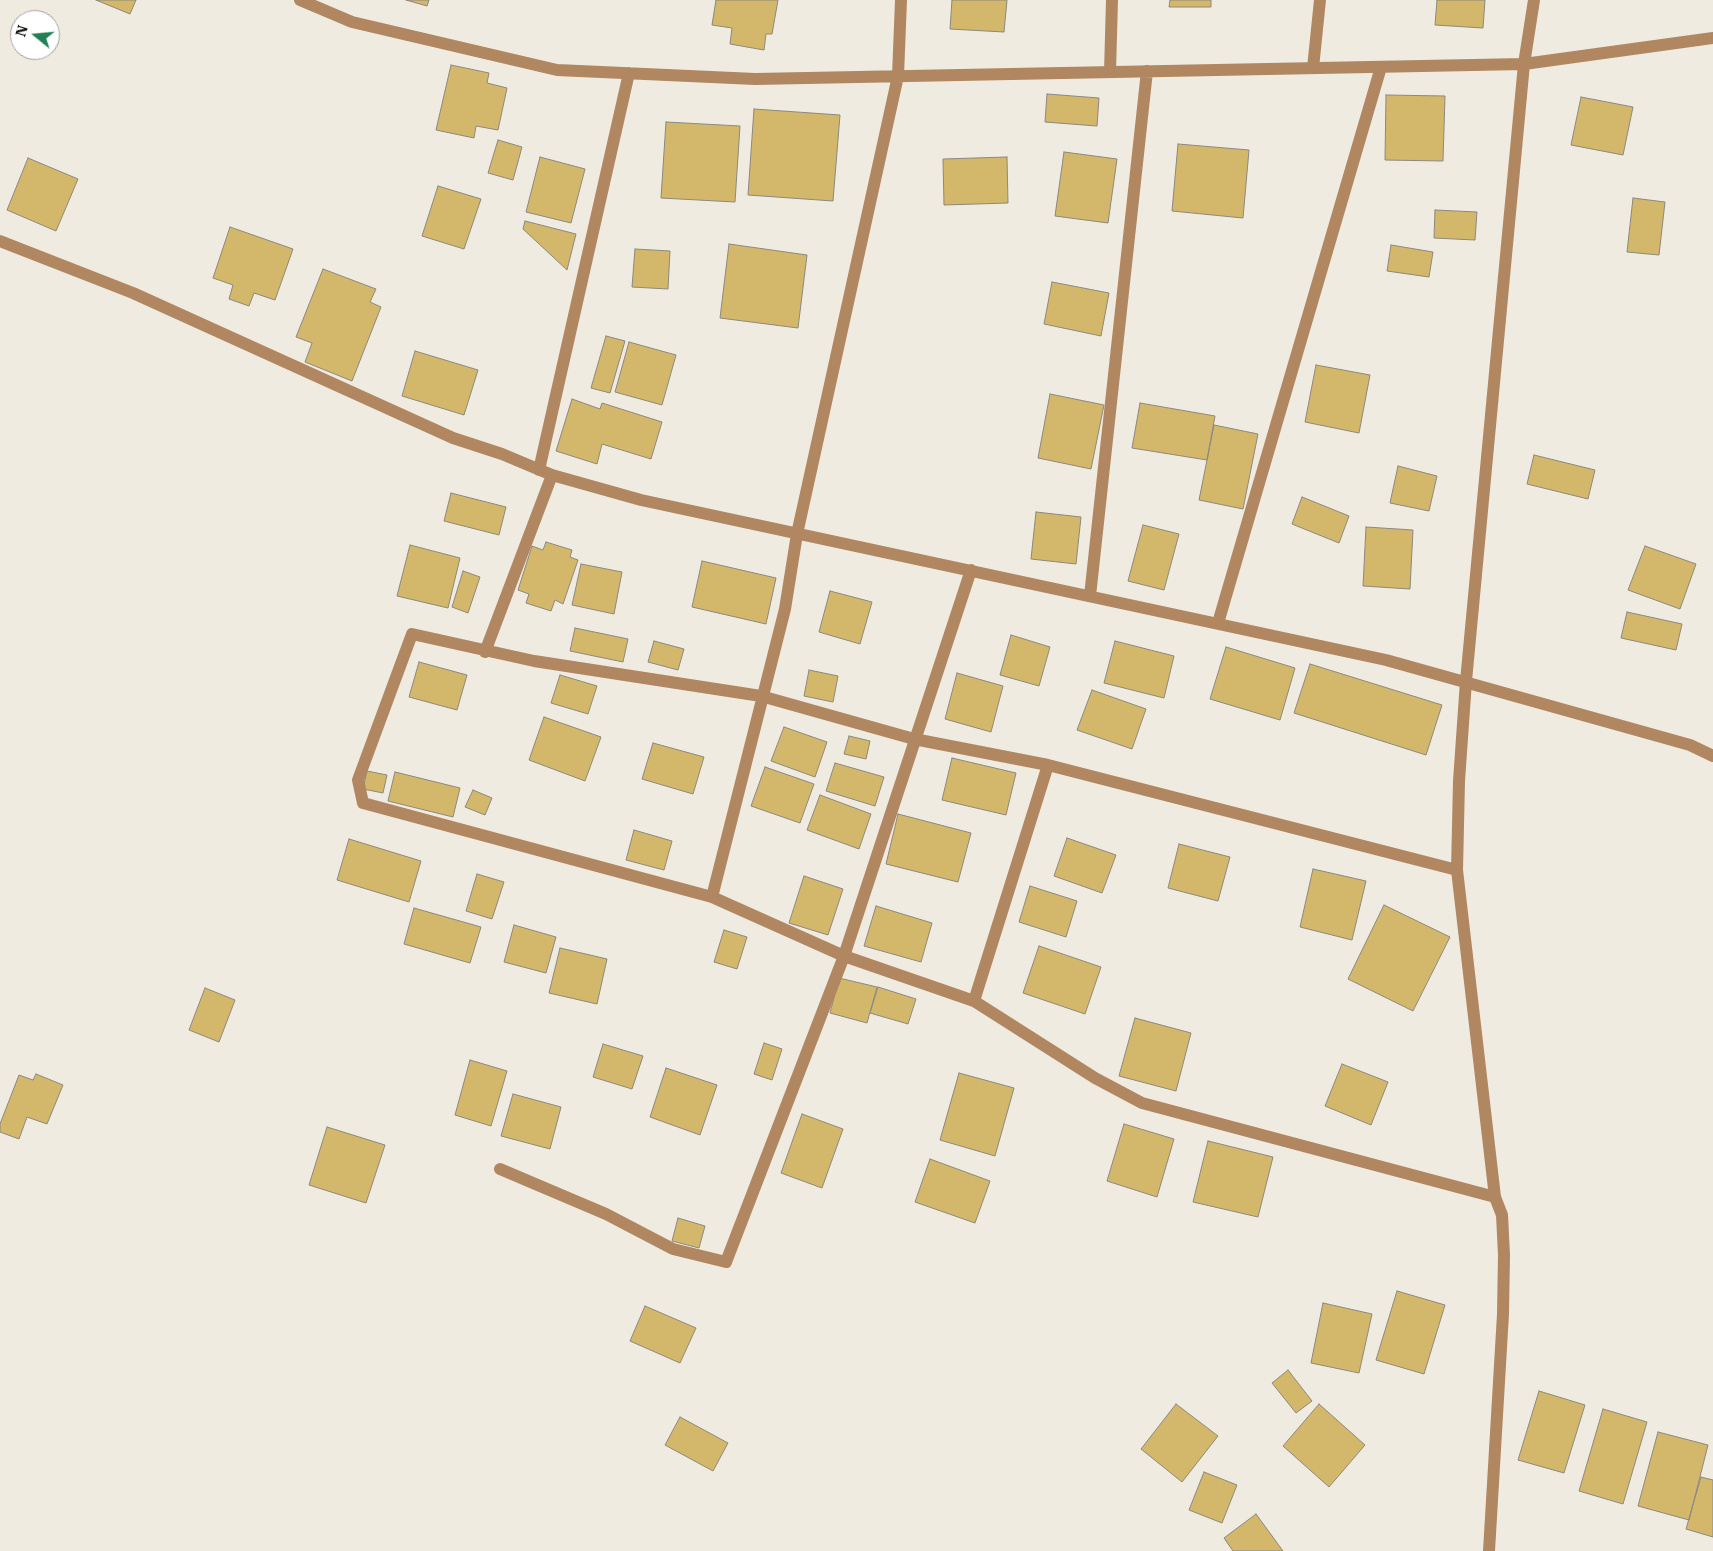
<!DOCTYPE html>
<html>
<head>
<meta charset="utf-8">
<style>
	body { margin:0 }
	#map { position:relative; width:1713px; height:1551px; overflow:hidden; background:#f0ebe0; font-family:"IBM Plex Serif",serif }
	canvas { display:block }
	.north { position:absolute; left:10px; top:10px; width:50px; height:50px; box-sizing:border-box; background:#fff; border:1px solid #a1a09f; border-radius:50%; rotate:287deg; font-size:14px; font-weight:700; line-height:20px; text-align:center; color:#14120e }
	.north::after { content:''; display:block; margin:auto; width:18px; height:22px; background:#227f56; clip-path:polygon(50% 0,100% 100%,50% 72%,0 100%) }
</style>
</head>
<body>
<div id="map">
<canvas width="1713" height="1551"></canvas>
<div class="north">N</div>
</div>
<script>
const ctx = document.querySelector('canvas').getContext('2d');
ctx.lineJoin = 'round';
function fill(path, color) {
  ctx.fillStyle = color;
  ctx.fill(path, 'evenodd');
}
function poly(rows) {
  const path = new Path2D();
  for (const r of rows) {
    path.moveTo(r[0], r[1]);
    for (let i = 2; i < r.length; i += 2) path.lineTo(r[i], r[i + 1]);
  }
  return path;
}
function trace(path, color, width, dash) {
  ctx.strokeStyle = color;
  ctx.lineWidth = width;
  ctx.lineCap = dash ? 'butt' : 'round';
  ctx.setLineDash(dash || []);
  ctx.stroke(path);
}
const building = poly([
	[96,0,136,0,130,14,96,0],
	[406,0,429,0,427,6,406,0],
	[716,0,778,0,772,34,766,34,764,50,730,44,732,28,712,25,716,0],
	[952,0,1007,0,1004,32,950,29,952,0],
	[1170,0,1211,0,1211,7,1169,7,1170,0],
	[1437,0,1485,0,1483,28,1435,25,1437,0],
	[451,65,489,73,487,83,507,88,498,130,476,126,474,138,436,130,451,65],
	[1047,94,1099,98,1097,126,1045,122,1047,94],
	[1386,95,1445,96,1443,161,1385,160,1386,95],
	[1581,97,1633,107,1623,155,1571,145,1581,97],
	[754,109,840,115,833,201,748,195,754,109],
	[666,122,740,126,735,202,661,198,666,122],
	[498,140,522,147,513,180,488,173,498,140],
	[1178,144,1249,150,1243,218,1172,211,1178,144],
	[1064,152,1117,159,1108,223,1055,216,1064,152],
	[540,157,585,169,571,223,526,212,540,157],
	[1007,157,1008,203,944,205,943,159,1007,157],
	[28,158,78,179,56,231,7,210,28,158],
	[438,186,481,199,464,249,422,236,438,186],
	[1633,198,1665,202,1659,255,1627,252,1633,198],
	[1435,210,1477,212,1475,240,1434,238,1435,210],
	[525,221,576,234,567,270,523,229,525,221],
	[230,227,293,249,275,300,254,293,249,306,229,299,233,285,213,278,230,227],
	[729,244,807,255,798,328,720,318,729,244],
	[1391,245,1433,252,1429,277,1387,271,1391,245],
	[635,249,670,251,668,289,632,287,635,249],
	[323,269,376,289,370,302,381,307,352,381,305,362,312,343,296,337,323,269],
	[1052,282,1109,293,1101,336,1044,324,1052,282],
	[606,336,625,341,610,393,591,388,606,336],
	[629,342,676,355,662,405,615,392,629,342],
	[415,351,478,370,464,415,402,396,415,351],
	[1316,365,1370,375,1359,433,1305,422,1316,365],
	[1050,394,1104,405,1091,469,1038,458,1050,394],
	[572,399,600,409,602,403,662,422,651,459,602,444,597,464,556,451,572,399],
	[1140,403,1215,416,1207,460,1132,448,1140,403],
	[1214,425,1258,434,1243,509,1199,500,1214,425],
	[1534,455,1595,470,1588,499,1527,484,1534,455],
	[1398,466,1437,476,1429,511,1390,503,1398,466],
	[451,493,506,507,499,535,444,521,451,493],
	[1302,497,1349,516,1339,543,1292,524,1302,497],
	[1036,512,1081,517,1076,564,1031,559,1036,512],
	[1143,525,1179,534,1164,590,1128,581,1143,525],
	[1366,527,1413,530,1410,589,1363,586,1366,527],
	[546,542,572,550,570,557,578,560,563,604,555,600,551,611,526,603,529,594,518,590,532,546,543,550,546,542],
	[410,545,460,558,448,608,397,596,410,545],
	[1645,546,1696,564,1680,609,1628,590,1645,546],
	[702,561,776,578,766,624,692,607,702,561],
	[581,564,622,572,614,614,572,605,581,564],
	[463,571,480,577,468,613,452,607,463,571],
	[830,591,872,602,860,644,819,632,830,591],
	[1627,612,1682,624,1676,650,1621,638,1627,612],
	[575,628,628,639,623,662,570,651,575,628],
	[1011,635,1050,647,1039,686,1000,675,1011,635],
	[654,641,684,649,678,670,648,662,654,641],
	[1115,641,1174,656,1164,698,1104,683,1115,641],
	[1226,647,1295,668,1280,720,1210,699,1226,647],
	[419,662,467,675,457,710,409,697,419,662],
	[1310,664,1442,705,1426,755,1294,713,1310,664],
	[809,670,838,676,833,702,804,696,809,670],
	[957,673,1003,686,991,732,945,719,957,673],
	[560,675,597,686,588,714,551,703,560,675],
	[1092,690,1146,709,1132,749,1077,730,1092,690],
	[544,717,601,737,585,781,529,760,544,717],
	[784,727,827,742,815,777,771,761,784,727],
	[849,736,870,741,866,759,844,754,849,736],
	[653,743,704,757,693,794,642,779,653,743],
	[952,758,1016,773,1006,815,942,800,952,758],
	[835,763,884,777,875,806,826,791,835,763],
	[765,767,814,784,800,823,751,806,765,767],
	[367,771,387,775,383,793,363,789,367,771],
	[395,772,460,788,453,817,388,801,395,772],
	[473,790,492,798,485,815,465,807,473,790],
	[820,795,871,814,859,849,807,830,820,795],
	[898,814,971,833,958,882,886,864,898,814],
	[634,830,672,841,664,870,626,860,634,830],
	[1067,838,1116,855,1102,893,1054,876,1067,838],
	[349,839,421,861,409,902,337,880,349,839],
	[1179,844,1230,857,1218,901,1168,888,1179,844],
	[1313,869,1366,881,1352,940,1300,927,1313,869],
	[477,874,504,882,492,919,466,911,477,874],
	[804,876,843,889,828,935,789,923,804,876],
	[1030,886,1077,901,1066,937,1019,922,1030,886],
	[1384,905,1450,937,1413,1011,1348,979,1384,905],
	[876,906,932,923,921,962,864,946,876,906],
	[414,908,481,927,470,963,404,944,414,908],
	[514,925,556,937,546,973,504,962,514,925],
	[724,930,747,937,737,969,714,962,724,930],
	[1039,946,1101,967,1085,1014,1023,993,1039,946],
	[560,948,607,959,597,1004,549,993,560,948],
	[839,978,877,987,867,1023,830,1013,839,978],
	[878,987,916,999,908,1024,870,1013,878,987],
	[205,988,235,1000,219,1042,189,1030,205,988],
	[1135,1018,1191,1033,1176,1091,1119,1076,1135,1018],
	[764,1043,782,1049,772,1080,754,1074,764,1043],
	[603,1044,643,1056,632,1089,593,1077,603,1044],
	[470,1060,507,1071,491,1126,455,1115,470,1060],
	[1342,1064,1388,1082,1371,1125,1325,1106,1342,1064],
	[666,1068,717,1085,700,1135,650,1117,666,1068],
	[959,1073,1014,1088,995,1156,940,1140,959,1073],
	[36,1074,63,1085,47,1124,27,1117,19,1139,0,1132,0,1124,19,1075,33,1080,36,1074],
	[513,1094,561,1107,550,1149,501,1136,513,1094],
	[802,1114,843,1129,822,1188,781,1173,802,1114],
	[1124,1124,1174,1139,1157,1197,1107,1181,1124,1124],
	[327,1127,385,1145,366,1203,309,1185,327,1127],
	[1208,1141,1273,1157,1258,1217,1193,1202,1208,1141],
	[930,1159,990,1181,975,1223,915,1202,930,1159],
	[678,1218,705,1226,699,1248,672,1241,678,1218],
	[1397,1291,1445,1305,1424,1374,1376,1360,1397,1291],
	[1323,1303,1372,1314,1359,1373,1311,1363,1323,1303],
	[645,1306,696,1328,680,1363,630,1341,645,1306],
	[1288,1370,1312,1401,1296,1413,1272,1383,1288,1370],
	[1539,1391,1585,1405,1564,1473,1518,1460,1539,1391],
	[1176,1404,1218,1436,1182,1482,1141,1449,1176,1404],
	[1319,1404,1365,1445,1329,1487,1283,1446,1319,1404],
	[1603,1409,1647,1422,1623,1504,1579,1491,1603,1409],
	[680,1417,728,1443,713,1471,665,1445,680,1417],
	[1658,1432,1708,1445,1689,1520,1638,1506,1658,1432],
	[1204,1472,1237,1485,1222,1523,1189,1510,1204,1472],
	[1701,1477,1713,1480,1713,1537,1686,1529,1701,1477],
	[1256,1514,1283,1551,1233,1551,1224,1538,1256,1514]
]);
fill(building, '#d3b86b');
trace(building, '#8c887d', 1);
trace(poly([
	[300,0,352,22,557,70,755,79,1524,64,1713,38],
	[1313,68,1320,0],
	[1110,72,1112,0],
	[0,241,133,293,453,438,502,454,552,475,641,500,1386,660,1690,745,1713,756],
	[539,470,629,73],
	[1090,596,1147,71],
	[1218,623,1381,67],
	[485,652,552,475],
	[1457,870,1048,765,914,739,761,696,534,661,412,634,358,780,363,803,712,897,844,956,974,1001,1095,1078,1142,1103,1495,1197],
	[712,897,785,609,797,534,898,76,901,0],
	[974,1001,1048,765],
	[500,1169,606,1214,673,1249,726,1262,844,956,971,570],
	[1489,1551,1503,1314,1504,1255,1502,1215,1495,1197,1457,870,1459,781,1466,681,1524,64,1534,0]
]), '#b08761', 12);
</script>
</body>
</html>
